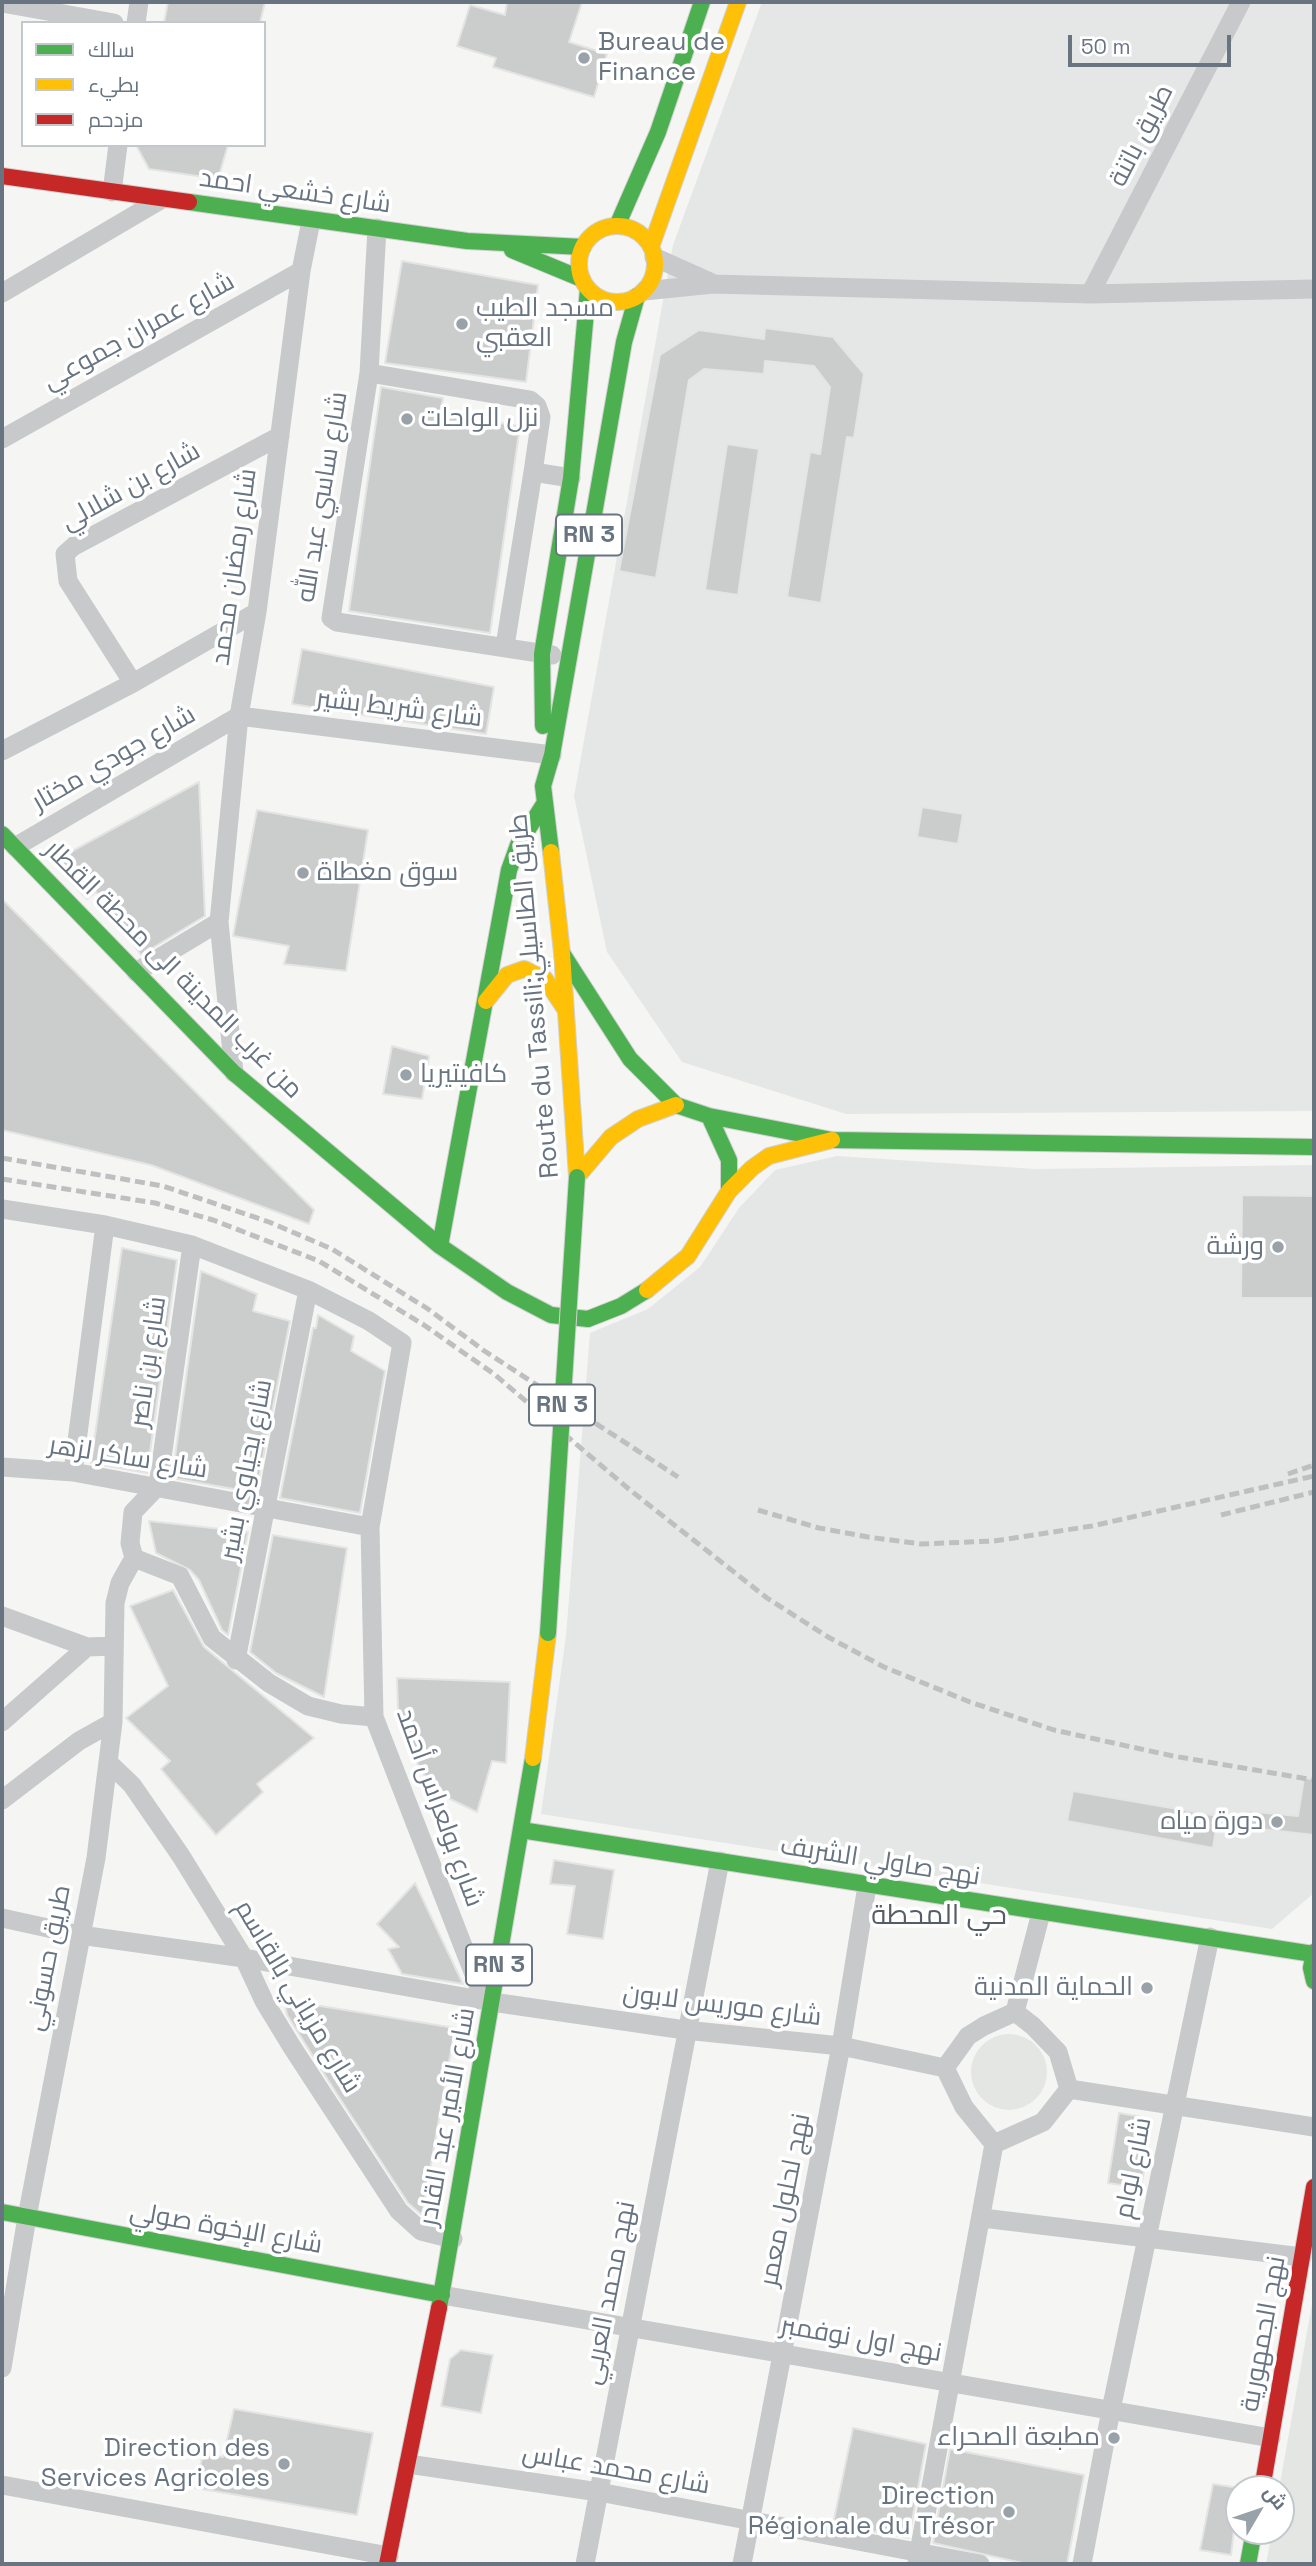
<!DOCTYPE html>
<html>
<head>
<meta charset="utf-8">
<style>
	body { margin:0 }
	#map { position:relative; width:1316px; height:2566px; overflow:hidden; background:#f5f5f4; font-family:"Space Grotesk",Cairo,sans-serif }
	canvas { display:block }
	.frame { position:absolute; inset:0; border:4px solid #687581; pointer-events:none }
	.legend { position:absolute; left:21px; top:21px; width:245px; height:126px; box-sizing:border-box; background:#fff; border:2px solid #c3c8cd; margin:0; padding:9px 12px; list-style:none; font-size:21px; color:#687581 }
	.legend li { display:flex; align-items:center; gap:14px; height:35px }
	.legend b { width:35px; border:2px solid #c3c8cd }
	.north { position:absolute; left:1225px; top:2475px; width:70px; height:70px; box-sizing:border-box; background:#fff; border:2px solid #c3c8cd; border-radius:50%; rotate:51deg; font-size:19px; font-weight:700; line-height:28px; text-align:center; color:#687581 }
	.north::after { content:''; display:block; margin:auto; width:24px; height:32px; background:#99a2a9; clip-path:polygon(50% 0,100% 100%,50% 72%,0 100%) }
	.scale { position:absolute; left:1068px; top:35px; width:163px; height:32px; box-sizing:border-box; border:4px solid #687581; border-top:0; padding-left:9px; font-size:21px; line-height:24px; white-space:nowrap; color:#687581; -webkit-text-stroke:5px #fff; paint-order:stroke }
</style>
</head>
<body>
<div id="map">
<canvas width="1316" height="2566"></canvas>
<div class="frame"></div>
<ul class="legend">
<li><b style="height:9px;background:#4caf50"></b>سالك</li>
<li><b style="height:9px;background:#ffc107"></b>بطيء</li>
<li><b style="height:9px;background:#c62828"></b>مزدحم</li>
</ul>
<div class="north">ش</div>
<div class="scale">50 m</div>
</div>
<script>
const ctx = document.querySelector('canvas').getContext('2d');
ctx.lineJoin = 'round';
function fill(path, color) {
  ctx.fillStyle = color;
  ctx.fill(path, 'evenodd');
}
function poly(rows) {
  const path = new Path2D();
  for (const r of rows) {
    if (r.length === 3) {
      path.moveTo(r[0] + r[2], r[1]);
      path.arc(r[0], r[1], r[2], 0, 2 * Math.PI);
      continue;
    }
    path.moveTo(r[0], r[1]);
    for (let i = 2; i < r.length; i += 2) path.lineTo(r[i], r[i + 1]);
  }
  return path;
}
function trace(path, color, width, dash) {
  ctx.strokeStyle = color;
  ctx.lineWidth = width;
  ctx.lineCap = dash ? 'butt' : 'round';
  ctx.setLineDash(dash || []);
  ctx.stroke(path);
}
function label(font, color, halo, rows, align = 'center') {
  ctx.font = font + ' "Space Grotesk",Cairo,sans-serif';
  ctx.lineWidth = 7;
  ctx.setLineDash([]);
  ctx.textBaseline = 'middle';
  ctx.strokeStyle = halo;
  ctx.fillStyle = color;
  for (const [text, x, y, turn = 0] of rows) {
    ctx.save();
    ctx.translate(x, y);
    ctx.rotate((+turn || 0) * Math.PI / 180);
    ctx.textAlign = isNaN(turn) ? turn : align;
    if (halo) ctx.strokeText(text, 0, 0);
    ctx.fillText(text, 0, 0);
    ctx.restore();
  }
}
fill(poly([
	[762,2,1314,2,1314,1111,846,1114,682,1062,607,952,574,796,673,245],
	[837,1156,1036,1169,1314,1165,1314,1893,1272,1929,541,1814,566,1636,590,1333,648,1309,700,1267,739,1208,775,1170]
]), '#e5e7e6');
fill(poly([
	[1009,2072,38],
	[1314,2293,1314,2564,1266,2564,1272,2531,1281,2531,1279,2489]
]), '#e3e6e2');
const building = poly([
	[168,2,265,2,260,23,164,23,168,2],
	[507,2,582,2,569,42,607,54,594,97,493,67,496,58,457,46,470,5,505,15,507,2],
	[136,145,228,145,218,179,149,169,136,145],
	[402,261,538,285,526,382,385,363,402,261],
	[765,328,833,337,864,374,854,438,847,437,821,603,787,597,810,452,820,454,830,387,814,366,765,361,764,374,704,369,689,380,656,578,619,571,660,355,699,330,764,339,765,328],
	[381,387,443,398,440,414,520,426,490,633,349,611,381,387],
	[727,444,759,449,738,595,705,590,727,444],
	[302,649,494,687,486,734,292,704,302,649],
	[199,782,205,916,141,955,96,892,87,899,52,862,199,782],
	[922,807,963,814,958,844,917,837,922,807],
	[257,810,368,830,346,971,284,964,289,946,233,936,257,810],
	[2,899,314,1210,309,1224,151,1165,2,1130,2,899],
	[392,1046,429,1056,422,1099,383,1094,392,1046],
	[1242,1195,1314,1196,1314,1298,1241,1298,1242,1195],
	[122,1248,177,1260,147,1473,91,1463,122,1248],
	[201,1271,257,1294,253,1311,290,1321,256,1493,172,1478,201,1271],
	[318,1315,354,1336,351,1351,385,1371,360,1513,280,1498,313,1328,316,1328,318,1315],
	[149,1521,248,1532,228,1635,222,1630,199,1580,190,1570,156,1553,149,1521],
	[273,1535,347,1548,324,1697,276,1673,250,1652,273,1535],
	[173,1590,204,1647,314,1738,257,1784,263,1792,216,1835,161,1769,170,1761,126,1718,168,1686,130,1606,173,1590],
	[397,1678,510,1682,506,1763,492,1761,477,1812,450,1799,424,1775,407,1745,398,1710,397,1678],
	[1304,1778,1314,1779,1314,1835,1243,1827,1245,1811,1298,1816,1304,1778],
	[1073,1791,1218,1816,1213,1848,1067,1821,1073,1791],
	[554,1860,614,1870,603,1939,567,1934,575,1886,550,1884,554,1860],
	[415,1883,463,1984,402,1974,388,1949,399,1947,377,1924,415,1883],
	[284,2000,455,2028,422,2215,408,2203,335,2091,287,2015,284,2000],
	[1119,2113,1153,2119,1141,2188,1108,2183,1119,2113],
	[461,2350,493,2355,481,2413,441,2406,450,2359,461,2350],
	[234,2409,373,2433,357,2515,195,2488,203,2454,223,2457,234,2409],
	[853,2428,926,2444,909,2538,833,2524,853,2428],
	[950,2449,1084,2475,1067,2564,1027,2564,933,2543,950,2449],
	[1213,2484,1239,2488,1231,2555,1200,2550,1213,2484]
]);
fill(building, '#cbcccc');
trace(building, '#e4e4e4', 2);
const fast = poly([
	[189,202,467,241,583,247],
	[617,226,658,132,702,2],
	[512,250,582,279],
	[543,726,542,654,571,478,588,289],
	[2,834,234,1073,440,1246,507,1292,551,1315,588,1319,621,1306,647,1290],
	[551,852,543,786,552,755,624,342,637,296],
	[562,953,630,1059,676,1105,709,1116,832,1140,1314,1147],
	[709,1116,729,1160,729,1191],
	[440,1246,509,870,518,845,544,804],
	[521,1830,1313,1954],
	[1314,1952,1311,1968,1314,1981],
	[2,2212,442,2295],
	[439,2308,533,1758],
	[1248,2564,1254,2531]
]);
const slow = poly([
	[617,264,38],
	[651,247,738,2],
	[551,852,562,953,577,1177],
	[486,1001,507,975,524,969,545,979,565,1009],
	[577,1177,611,1137,638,1119,676,1105],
	[647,1290,688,1256,729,1191,752,1168,769,1156,832,1140],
	[533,1758,548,1633]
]);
const jam = poly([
	[2,176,189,202],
	[1262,2489,1314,2187],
	[387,2564,439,2308]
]);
trace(fast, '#d1d1d2', 18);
trace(slow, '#d1d1d2', 18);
trace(jam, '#d1d1d2', 18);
trace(poly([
	[2,3,114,23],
	[136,23,139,2],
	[112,192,118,145],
	[377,228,369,373,331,618,337,622,552,655],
	[654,257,712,283],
	[644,291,713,284,1090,294,1314,289],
	[2,293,162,199],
	[1090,294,1241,2],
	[369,373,530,400,537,406,541,417,533,472,571,478],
	[2,439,301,271],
	[505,646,533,472],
	[133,683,68,581,65,554,74,546,280,436],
	[2,751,133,683,257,612],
	[15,847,239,716,552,755],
	[136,972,219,922],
	[234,1073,219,922,239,716,257,612,301,271,311,221],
	[2,1209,105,1225,192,1245,308,1290,369,1321,402,1343,370,1527,374,1717,484,2000],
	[2,1467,73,1472,370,1527],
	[73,1472,105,1225],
	[134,1558,130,1543,133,1512,158,1486,192,1245],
	[134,1558,180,1576,212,1638,269,1683,308,1706,341,1714,374,1717],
	[2,1616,87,1647,114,1646],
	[236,1660,308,1290],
	[2,1722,87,1647],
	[108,1762,132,1785,181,1856,244,1958,264,2001,292,2047,399,2211,421,2231,453,2239],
	[2,1800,79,1741,113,1722],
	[2,1918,80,1935,244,1958,492,2002,685,2030,841,2046,945,2068],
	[1015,2012,1033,2026,1058,2052,1069,2089,1043,2122,994,2144,964,2107,945,2068,968,2036,984,2026,1015,2012],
	[1015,2012,1041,1913],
	[1069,2089,1314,2127],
	[983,2218,1302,2257],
	[442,2295,1271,2438],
	[2,2368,27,2217,96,1858,113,1722,115,1603,120,1583,134,1558],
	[408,2464,599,2492,980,2564],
	[2,2485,389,2556],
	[917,2563,994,2144],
	[585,2564,720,1861],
	[742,2564,841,2046,867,1886],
	[1082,2564,1111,2410,1210,1937]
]), '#c7c9ca', 19);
trace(fast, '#4caf50', 16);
trace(slow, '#ffc107', 16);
trace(jam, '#c62828', 16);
trace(poly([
	[2,1158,163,1186,269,1222,332,1249,428,1309,483,1350,678,1477],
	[2,1179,155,1203,213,1220,319,1261,424,1325,494,1374,630,1490,767,1598,828,1637,884,1667,970,1702,1054,1730,1173,1756,1314,1780],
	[1288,1474,1314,1465],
	[758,1510,819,1528,868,1537,921,1544,994,1541,1092,1526,1314,1476],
	[1221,1515,1314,1492]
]), '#bebfc0', 5, [10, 5]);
const fastBridge = poly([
	[548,1633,577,1177]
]);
trace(fastBridge, '#d1d2d2', 18, []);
trace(fastBridge, '#4caf50', 16);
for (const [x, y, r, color] of [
	[584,58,7,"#99a2a9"],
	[462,324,7,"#99a2a9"],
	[407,419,7,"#99a2a9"],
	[303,873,7,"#99a2a9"],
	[406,1075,7,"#99a2a9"],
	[1278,1247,7,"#99a2a9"],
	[1277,1822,7,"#99a2a9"],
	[1147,1988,7,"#99a2a9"],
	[1114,2438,7,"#99a2a9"],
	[284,2464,7,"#99a2a9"],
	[1009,2512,7,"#99a2a9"]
]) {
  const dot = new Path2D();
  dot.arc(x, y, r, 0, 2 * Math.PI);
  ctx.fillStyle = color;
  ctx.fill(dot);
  trace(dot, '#fff', 2.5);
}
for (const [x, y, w] of [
	[589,535,66],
	[562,1405,66],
	[499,1965,66]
]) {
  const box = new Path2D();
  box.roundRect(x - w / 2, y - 20.5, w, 41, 5);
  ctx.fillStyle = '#fff';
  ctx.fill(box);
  trace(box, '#687581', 2);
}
label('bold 24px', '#687581', null, [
	["RN 3",589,535],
	["RN 3",562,1405],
	["RN 3",499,1965]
]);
label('26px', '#687581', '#fff', [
	["Bureau de",598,43,"left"],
	["Finance",598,73,"left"],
	["مسجد الطيب",476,309,"left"],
	["العقبي",476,339,"left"],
	["نزل الواحات",421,419,"left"],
	["سوق مغطاة",317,873,"left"],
	["كافيتيريا",420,1075,"left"],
	["ورشة",1264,1247],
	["دورة مياه",1263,1822],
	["الحماية المدنية",1133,1988],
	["مطبعة الصحراء",1100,2438],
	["Direction des",270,2449],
	["Services Agricoles",270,2479],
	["Direction",995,2497],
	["Régionale du Trésor",995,2527]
], 'right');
label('26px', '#687581', '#fff', [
	["طريق باتنة",1142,136,-63],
	["شارع خشعي احمد",295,192,8],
	["شارع عمران جموعي",139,332,-29],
	["شارع بن شلالي",131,487,-29],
	["شارع ساسي عبد الله",323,497,-81],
	["شارع رمضان محمد",235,567,-82],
	["شارع شريط بشير",399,709,7],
	["شارع جودي مختار",114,759,-30],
	["من غرب المدينة الى محطة القطار",173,970,45],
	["Route du Tassili;طريق الطاسيلي",535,996,-95],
	["شارع بن ناصر",149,1362,-82],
	["شارع ساكر لزهر",128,1458,9],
	["شارع يحياوي بشير",247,1470,-79],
	["شارع بولعراس أحمد",439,1808,70],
	["نهج صاولي الشربف",880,1862,9],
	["طريق حسوني",49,1958,-79],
	["شارع مزياني بالقاسم",297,1997,59],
	["شارع موريس لابون",722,2006,7],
	["شارع الأمير عبد القادر",448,2117,-80],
	["شارع لوام",1134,2168,-79],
	["نهج لحلول معمر",786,2200,-79],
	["شارع الإخوة صولي",226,2229,10],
	["نهج محمد العربي",610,2293,-79],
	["نهج الجمهورية",1264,2334,-80],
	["نهج اول نوفمبر",861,2340,10],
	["شارع محمد عباس",616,2470,10]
]);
label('28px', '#555e67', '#fff', [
	["حي المحطة",939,1916]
]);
</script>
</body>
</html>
